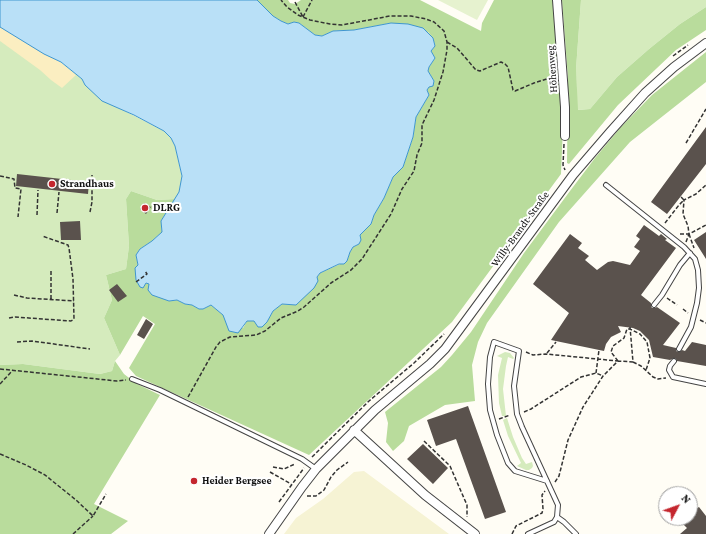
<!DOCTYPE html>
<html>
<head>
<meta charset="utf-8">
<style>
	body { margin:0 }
	#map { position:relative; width:706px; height:534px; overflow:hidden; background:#fffdf5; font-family:"Crimson Pro",serif }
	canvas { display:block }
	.north { position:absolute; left:658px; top:486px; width:40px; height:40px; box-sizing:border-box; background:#fff; border:1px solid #a0a0a0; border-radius:50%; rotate:49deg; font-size:11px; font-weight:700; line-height:16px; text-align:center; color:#111 }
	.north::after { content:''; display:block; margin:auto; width:14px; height:18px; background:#c4262e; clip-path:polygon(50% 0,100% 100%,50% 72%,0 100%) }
</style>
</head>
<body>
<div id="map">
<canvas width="706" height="534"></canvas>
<div class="north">N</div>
</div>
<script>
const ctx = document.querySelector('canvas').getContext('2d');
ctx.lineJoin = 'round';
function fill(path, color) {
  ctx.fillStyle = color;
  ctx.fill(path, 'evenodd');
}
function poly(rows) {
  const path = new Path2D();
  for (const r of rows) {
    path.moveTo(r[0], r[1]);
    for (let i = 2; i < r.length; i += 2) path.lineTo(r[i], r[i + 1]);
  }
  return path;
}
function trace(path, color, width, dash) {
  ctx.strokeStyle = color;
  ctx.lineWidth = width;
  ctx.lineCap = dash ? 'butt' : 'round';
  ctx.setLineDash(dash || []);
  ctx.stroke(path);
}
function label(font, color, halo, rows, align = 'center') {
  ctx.font = font + ' "Crimson Pro",serif';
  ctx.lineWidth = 4;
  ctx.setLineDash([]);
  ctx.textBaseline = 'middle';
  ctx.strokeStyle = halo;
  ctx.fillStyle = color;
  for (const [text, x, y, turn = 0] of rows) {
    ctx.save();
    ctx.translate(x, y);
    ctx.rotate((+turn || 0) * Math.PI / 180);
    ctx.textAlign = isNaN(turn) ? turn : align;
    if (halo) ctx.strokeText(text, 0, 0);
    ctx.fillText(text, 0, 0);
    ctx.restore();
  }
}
fill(poly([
	[364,471,449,534,284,534,296,518,323,499,354,472]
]), '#f6f3d4');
fill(poly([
	[581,0,706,0,706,7,680,24,649,49,617,77,590,109,577,110,576,69],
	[0,27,44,54,60,62,82,79,85,85,119,108,164,131,171,138,175,146,182,177,179,192,176,199,157,200,131,191,126,199,129,246,126,269,106,275,112,300,104,318,120,355,115,361,112,371,100,374,23,364,0,365],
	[505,352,510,353,514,358,513,359,508,357,506,366,503,389,506,416,502,416,499,403,498,375,502,358,497,356],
	[507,418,513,437,522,458,526,464,532,462,533,466,532,468,529,470,526,470,517,466,521,463,508,436,503,420]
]), '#d5ebbd');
fill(poly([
	[257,0,288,0,290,3,295,4,301,0,420,0,481,31,482,23,494,0,553,0,563,126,561,174,452,322,309,455,136,376,129,368,155,324,143,316,120,355,104,318,112,300,106,275,126,269,129,246,126,199,131,191,157,200,176,199,161,221,162,232,152,241,140,249,136,255,138,265,135,268,145,283,150,284,149,286,169,301,177,300,185,304,192,305,199,309,203,309,211,305,223,315,228,324,228,328,243,328,247,321,254,320,267,322,273,311,282,304,296,305,320,273,347,261,350,252,353,247,359,244,360,235,371,224,374,215,384,198,393,177,403,167,413,137,416,117,429,95,427,90,429,87,434,81,428,71,429,67,435,58,431,51,435,46,433,38,428,32,391,23,354,30,333,31,322,36,315,35,299,23,294,22,288,24,281,21,273,16],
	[562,0,581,0,576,69,578,110,590,109,617,77,649,49,680,24,706,7,706,30,676,50,618,105,569,164,567,163,568,78],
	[706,52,706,82,630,142,559,222,487,323,478,342,472,365,475,401,445,405,409,426,404,441,393,451,386,442,388,423,385,412,441,367,452,355,471,332,524,253,570,191,595,158,621,127,652,95],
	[115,361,124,374,137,384,160,395,94,504,128,521,111,534,0,534,0,365,23,364,100,374,112,371]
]), '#b9dc9c');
fill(poly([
	[0,27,44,54,60,62,76,75,62,88,51,80,40,70,0,41]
]), '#fbeec1');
fill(poly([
	[438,0,488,0,477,20]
]), '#e6f2cf');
const water = poly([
	[0,0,257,0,273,16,281,21,288,24,294,22,299,23,315,35,322,36,333,31,354,30,391,23,408,24,423,28,433,38,435,46,431,51,435,58,429,67,428,71,434,81,433,86,429,87,427,90,429,95,416,117,413,137,403,167,393,177,384,198,374,215,371,224,360,235,361,240,359,244,353,247,350,252,347,261,344,264,339,264,320,273,317,277,318,281,314,288,296,305,282,304,273,311,267,322,262,327,258,327,254,321,247,321,238,333,229,331,223,315,211,305,203,309,199,309,192,305,185,304,177,300,169,301,152,295,148,290,149,284,146,283,143,288,140,287,136,280,135,268,138,265,136,255,140,249,152,241,162,232,161,221,179,192,182,176,175,146,171,138,164,131,134,115,102,101,85,85,82,79,61,62,44,54,0,27,0,0]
]);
fill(water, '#b9e0f7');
trace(water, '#3f96cf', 1);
fill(poly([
	[706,127,706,164,667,214,651,202],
	[17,174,89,182,88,194,16,186],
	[144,203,151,207,146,214,140,209],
	[80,221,81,240,61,240,60,222],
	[644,225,659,236,661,234,667,239,665,240,676,248,641,295,651,303,651,306,652,308,655,308,657,307,680,323,663,345,676,348,676,351,679,352,682,350,685,351,692,342,706,345,706,366,677,361,676,359,674,358,670,360,653,357,649,340,640,331,633,328,618,326,621,332,611,337,606,344,604,351,551,340,569,313,533,284,570,234,582,243,578,248,589,256,585,260,597,270,608,262,613,261,630,265,640,251,634,247,640,239,636,236],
	[706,232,706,259,694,240],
	[117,284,127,296,118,302,109,290],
	[146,319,153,324,144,339,137,335],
	[468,406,506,512,485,519,456,439,436,446,427,420],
	[423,444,448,468,433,484,407,459],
	[699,507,706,516,706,534,680,534,687,528,681,522,684,518,690,518,690,512]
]), '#5a524d');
const service = poly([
	[606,185,684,247,695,259,698,270,699,288,697,303,691,327,679,349],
	[654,305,662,295,680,265,690,253],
	[674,361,670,366,669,370,673,377,706,384],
	[132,379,160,390,302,459,316,469],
	[557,517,564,522,576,534],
	[528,534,554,522,557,517,558,505,522,427,517,414,514,386,519,351,494,342,490,357,488,384,490,410,497,435,508,463,515,471,547,481]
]);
const minor = poly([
	[557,0,565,107,565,136],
	[354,430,425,495,475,534],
	[269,534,302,487,316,469,375,410,430,364,445,349,573,175,610,132,645,93,674,67,706,43]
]);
trace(service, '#444', 6);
trace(minor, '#444', 10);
trace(poly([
	[295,2,303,17],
	[303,17,312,0],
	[447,42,457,48,476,70,480,71,501,62,505,64,508,67,513,90,515,91,534,83,553,77],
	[673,56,688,45],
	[686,143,706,109],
	[564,144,563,165,565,170],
	[0,176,14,179,15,188,21,189,18,217],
	[90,212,92,202,92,175],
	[57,213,59,192],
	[37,215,38,190],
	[665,223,679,205,684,200,680,196],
	[680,234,689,234,706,225],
	[689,234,694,248],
	[686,242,689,234,688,226,683,214,684,200,696,194,706,185],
	[136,282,147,274,145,271],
	[14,295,27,298,74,301],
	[667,298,677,305],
	[51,299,51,270],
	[683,309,688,313],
	[9,318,15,317,71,321,74,319,73,279,69,248,68,245,42,236],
	[700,320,706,323],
	[17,342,32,341,90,349],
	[526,352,533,355,546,354,618,361],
	[547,353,556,342],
	[618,361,611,352,613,346,624,338,627,329,630,329,640,334,647,342,650,358,646,370],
	[633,362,641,366,653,377,658,379,666,378],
	[0,369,117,381,126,380],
	[596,373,599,350],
	[0,384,13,370],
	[188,397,216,347,220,342,230,337,256,335,265,331,281,318,298,311,304,307,331,283,351,270,362,259,391,214,402,189,414,171,417,155,422,143,422,125,434,100,443,72,447,50,447,42,444,31,434,22,426,19,411,16,390,16,342,25,330,24,310,20,298,15,287,7,281,0],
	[524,412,531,409,581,377,596,373,603,376],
	[499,419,510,415],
	[424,441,450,466,467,505,467,517],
	[0,454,26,465,45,475,76,500,93,516,106,494],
	[312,457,369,401,414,363,444,334],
	[273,467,284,469,295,464],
	[270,472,291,484],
	[555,482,559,476,568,440,583,407,603,376,618,361,633,362,630,327],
	[307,496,316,496,324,490,331,477,337,470,348,462],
	[279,502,304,468],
	[73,534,93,516],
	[512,534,516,526,542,513,543,509,542,495,545,491]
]), '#333', 1.5, [4, 2]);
trace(service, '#fff', 4);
trace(minor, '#fff', 8);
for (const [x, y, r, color] of [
	[52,184,4,"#c4262e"],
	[145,208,4,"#c4262e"],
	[194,481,4,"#c4262e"]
]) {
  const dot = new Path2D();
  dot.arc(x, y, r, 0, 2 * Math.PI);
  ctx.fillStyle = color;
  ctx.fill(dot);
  trace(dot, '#fff', 1.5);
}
label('11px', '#111', '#fff', [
	["Höhenweg",552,69,-94],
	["Willy-Brandt-Straße",520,229,-54]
]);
label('bold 11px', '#111', '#fff', [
	["Strandhaus",60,184],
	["DLRG",153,208],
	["Heider Bergsee",202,481]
], 'left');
</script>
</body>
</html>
